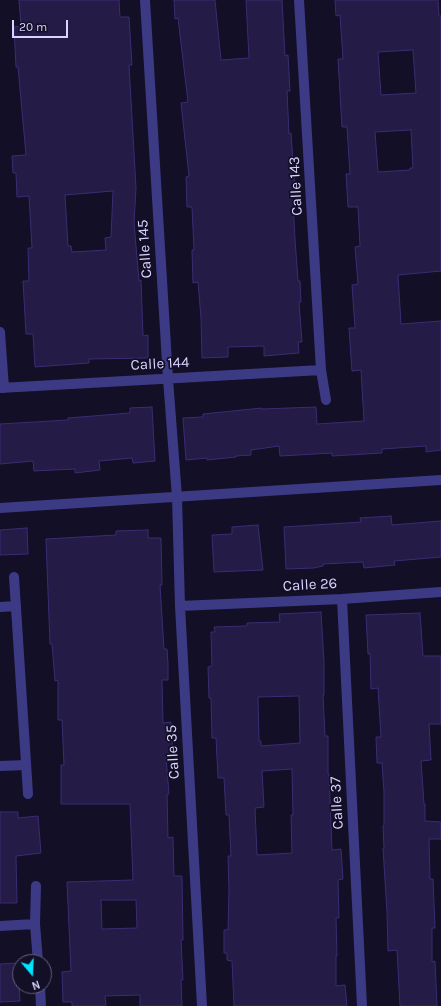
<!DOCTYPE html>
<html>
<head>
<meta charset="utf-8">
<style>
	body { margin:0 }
	#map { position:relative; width:441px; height:1006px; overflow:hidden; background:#130f26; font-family:Karla,sans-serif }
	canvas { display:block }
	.north { position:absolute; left:12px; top:954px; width:40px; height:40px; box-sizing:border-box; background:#130f26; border:1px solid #625e7d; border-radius:50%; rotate:161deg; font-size:11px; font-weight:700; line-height:16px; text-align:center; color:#d9d4ff }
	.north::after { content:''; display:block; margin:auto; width:14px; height:18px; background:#00e5ff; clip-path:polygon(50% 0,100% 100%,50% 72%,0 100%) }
	.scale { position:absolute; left:12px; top:20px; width:56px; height:18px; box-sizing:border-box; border:2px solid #d9d4ff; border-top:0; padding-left:5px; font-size:12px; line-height:14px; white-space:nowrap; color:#d9d4ff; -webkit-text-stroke:3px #130f26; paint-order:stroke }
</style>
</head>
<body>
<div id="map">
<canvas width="441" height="1006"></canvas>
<div class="north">N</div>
<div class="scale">20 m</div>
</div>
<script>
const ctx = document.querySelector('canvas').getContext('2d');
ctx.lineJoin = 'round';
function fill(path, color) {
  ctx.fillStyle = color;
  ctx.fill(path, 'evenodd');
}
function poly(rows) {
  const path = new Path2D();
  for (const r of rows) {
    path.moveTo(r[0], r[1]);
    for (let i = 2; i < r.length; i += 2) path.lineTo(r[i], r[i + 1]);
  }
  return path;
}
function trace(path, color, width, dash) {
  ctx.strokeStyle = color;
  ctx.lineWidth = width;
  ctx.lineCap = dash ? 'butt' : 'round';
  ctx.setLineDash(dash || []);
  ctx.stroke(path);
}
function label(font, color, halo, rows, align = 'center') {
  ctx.font = font + ' Karla,sans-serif';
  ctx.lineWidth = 3.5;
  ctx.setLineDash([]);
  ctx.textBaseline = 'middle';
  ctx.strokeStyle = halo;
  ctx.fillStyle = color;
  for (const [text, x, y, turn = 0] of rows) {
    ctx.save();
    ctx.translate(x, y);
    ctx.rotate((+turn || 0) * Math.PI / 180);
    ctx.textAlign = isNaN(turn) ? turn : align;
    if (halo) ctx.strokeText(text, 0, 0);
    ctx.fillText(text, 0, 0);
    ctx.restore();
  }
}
const building = poly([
	[19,0,119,0,120,17,129,17,132,65,129,65,136,188,134,223,139,281,141,280,143,336,148,335,148,358,89,359,89,363,35,367,33,334,26,334,23,281,29,281,28,248,32,248,29,196,17,197,16,173,13,173,12,156,26,155,18,67,16,67,14,27,21,26,19,0],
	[113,191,111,237,105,238,106,250,72,252,71,246,68,246,65,195,113,191],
	[174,0,215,0,221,60,249,58,246,0,282,0,285,56,288,55,290,91,287,91,289,134,291,133,296,203,293,203,295,239,298,281,300,281,301,302,299,302,302,342,298,342,299,353,264,356,264,346,228,347,228,357,202,358,201,318,198,282,193,283,192,250,194,250,192,207,187,207,186,177,189,176,181,103,188,102,178,18,175,19,174,0],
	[335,0,438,0,439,16,441,16,441,271,398,275,401,324,441,321,441,450,426,452,426,446,382,449,382,453,332,456,332,453,280,456,279,446,251,450,251,455,236,456,236,457,207,460,207,458,186,460,183,418,203,417,203,414,262,408,262,409,316,407,317,424,364,421,361,370,352,371,349,328,355,328,352,285,358,284,355,247,360,246,358,207,348,207,346,174,350,174,347,127,342,127,338,59,343,59,340,15,336,16,335,0],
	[413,50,416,93,381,95,378,52,413,50],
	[411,130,413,168,410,168,410,170,378,172,375,132,411,130],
	[152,407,155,461,133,463,132,458,99,461,100,470,75,473,75,469,34,471,33,461,0,464,0,424,68,420,68,418,130,413,130,408,152,407],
	[391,516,392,525,441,521,441,557,394,561,395,565,364,568,363,562,323,564,323,566,314,568,286,569,284,527,361,522,360,518,391,516],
	[258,525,263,570,214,572,212,535,232,534,232,527,258,525],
	[27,528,28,554,0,555,0,530,27,528],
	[148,530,148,538,161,538,162,585,160,585,164,649,167,649,168,664,168,680,162,680,163,723,171,722,173,757,166,757,169,794,167,794,168,838,173,837,174,876,182,876,183,940,181,940,183,980,181,980,182,1006,140,1006,140,995,105,996,106,1006,72,1006,72,1002,63,1002,62,972,71,971,67,882,133,880,130,804,61,804,61,765,64,765,62,720,58,720,58,680,55,681,52,644,50,644,46,539,116,535,116,531,148,530],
	[101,900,136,900,137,928,102,929,101,900],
	[321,612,324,662,324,695,323,695,325,736,328,736,328,774,329,774,332,850,341,849,343,879,338,880,339,918,336,918,337,956,336,956,336,986,345,985,347,1006,234,1006,232,961,227,960,227,953,224,953,224,930,228,930,229,891,228,856,231,856,229,815,226,815,224,778,218,778,216,738,212,738,211,698,209,698,208,667,212,666,211,632,215,632,214,627,247,626,247,623,280,622,279,614,321,612],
	[299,696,300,743,261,746,261,741,259,741,258,697,299,696],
	[292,769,293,815,291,815,292,853,257,855,255,808,264,807,262,771,292,769],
	[420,613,423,656,441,656,441,724,429,724,431,760,421,761,424,804,425,804,425,821,441,822,441,839,429,839,430,879,433,879,435,928,432,928,432,962,435,961,437,1006,400,1006,397,950,388,951,387,912,383,848,384,848,383,826,384,825,384,792,382,763,377,763,376,737,381,737,378,688,371,689,370,653,368,654,366,615,420,613],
	[0,812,18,812,18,818,38,816,41,853,16,856,17,903,0,903,0,812],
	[18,963,20,1001,0,1002,0,964,18,963]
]);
fill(building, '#241b47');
trace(building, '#3b2d73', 1);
trace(poly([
	[145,0,168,379,177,497,180,606,202,1006],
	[299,0,321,370,326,400],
	[0,332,4,388],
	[0,388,321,370],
	[0,508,441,480],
	[14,577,28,794],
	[342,599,362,1006],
	[180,606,342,599,441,592],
	[0,607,16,606],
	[0,766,26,765],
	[36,886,35,924,38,962],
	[0,926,35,924],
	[40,986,41,1006]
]), '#3d3a85', 10);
label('15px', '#d9d4ff', '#130f26', [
	["Calle 143",296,186,-93],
	["Calle 145",145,249,-94],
	["Calle 144",160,364,-3],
	["Calle 26",310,585,-3],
	["Calle 35",173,752,-93],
	["Calle 37",337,803,-93]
]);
</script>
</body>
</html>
